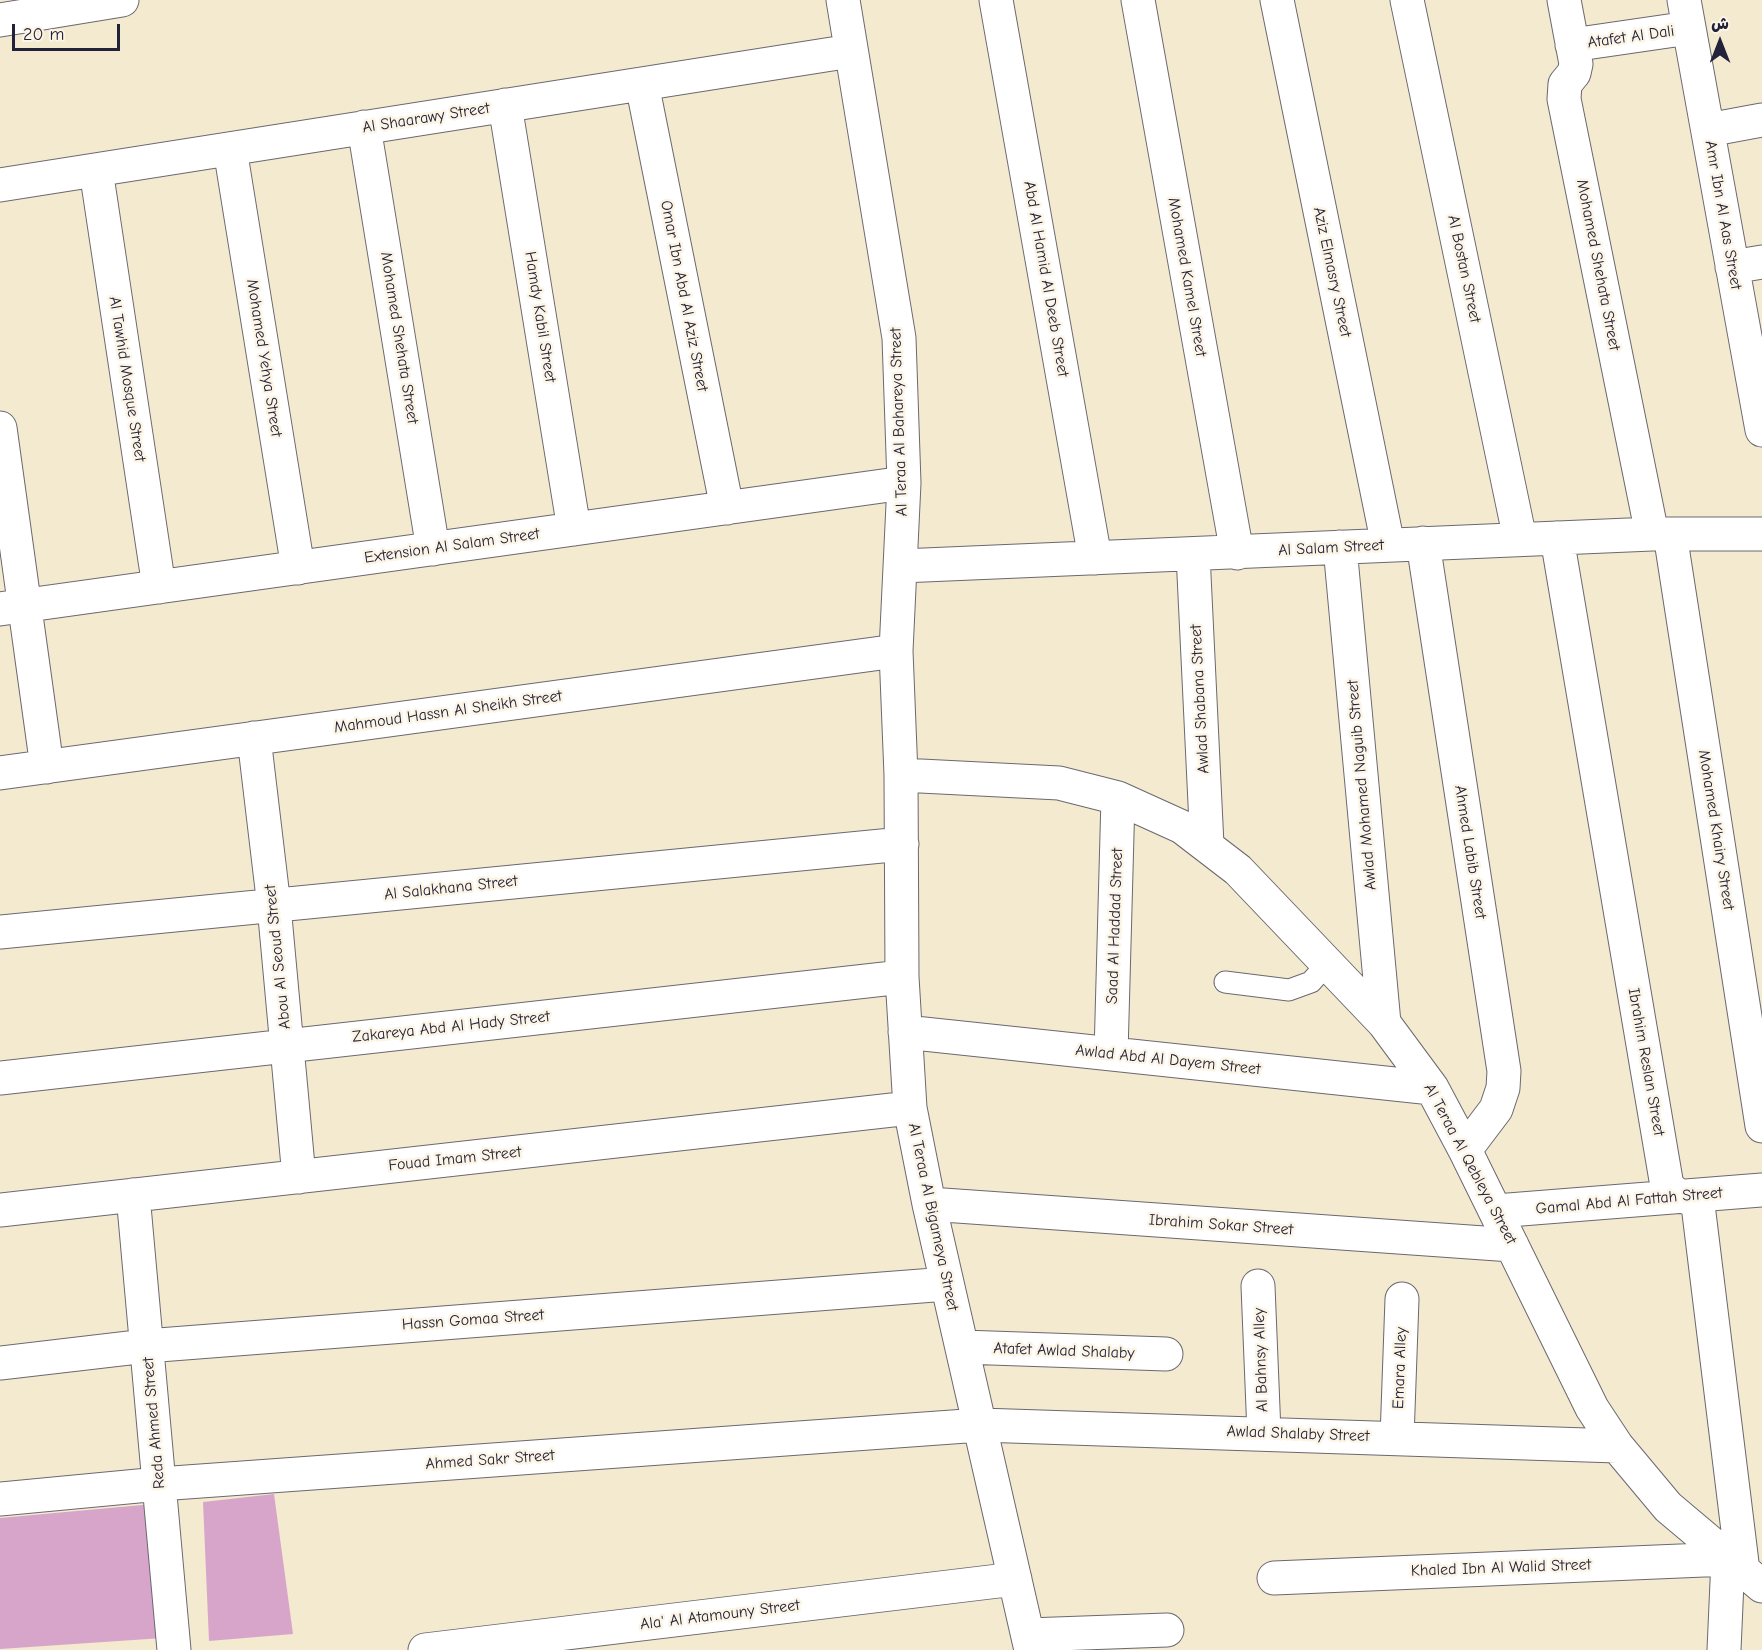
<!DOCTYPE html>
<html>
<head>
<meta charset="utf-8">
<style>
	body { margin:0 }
	#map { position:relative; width:1762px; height:1650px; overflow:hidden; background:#f3ead0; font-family:"Comic Neue","Playpen Sans Arabic",sans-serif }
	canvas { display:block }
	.north { position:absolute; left:1690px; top:12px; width:60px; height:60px; -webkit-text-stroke:4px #fcf5e5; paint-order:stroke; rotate:0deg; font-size:16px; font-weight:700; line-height:24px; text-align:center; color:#22223b }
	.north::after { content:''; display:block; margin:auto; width:21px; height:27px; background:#22223b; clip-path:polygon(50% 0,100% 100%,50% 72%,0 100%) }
	.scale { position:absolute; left:12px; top:24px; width:108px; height:27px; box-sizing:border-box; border:3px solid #22223b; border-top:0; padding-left:8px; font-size:18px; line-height:21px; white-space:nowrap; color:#22223b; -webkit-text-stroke:4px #fcf5e5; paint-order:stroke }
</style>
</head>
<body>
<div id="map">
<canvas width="1762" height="1650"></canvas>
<div class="north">ش</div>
<div class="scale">20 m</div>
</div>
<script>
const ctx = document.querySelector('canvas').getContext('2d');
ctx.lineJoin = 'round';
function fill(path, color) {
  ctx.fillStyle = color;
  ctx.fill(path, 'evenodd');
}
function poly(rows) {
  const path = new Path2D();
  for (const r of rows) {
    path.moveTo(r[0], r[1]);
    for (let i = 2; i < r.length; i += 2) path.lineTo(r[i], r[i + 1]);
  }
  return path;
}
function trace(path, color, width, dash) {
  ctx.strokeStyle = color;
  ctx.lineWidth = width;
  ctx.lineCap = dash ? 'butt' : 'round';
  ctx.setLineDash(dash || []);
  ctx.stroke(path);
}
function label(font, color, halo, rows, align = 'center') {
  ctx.font = font + ' "Comic Neue",sans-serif';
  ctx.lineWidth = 5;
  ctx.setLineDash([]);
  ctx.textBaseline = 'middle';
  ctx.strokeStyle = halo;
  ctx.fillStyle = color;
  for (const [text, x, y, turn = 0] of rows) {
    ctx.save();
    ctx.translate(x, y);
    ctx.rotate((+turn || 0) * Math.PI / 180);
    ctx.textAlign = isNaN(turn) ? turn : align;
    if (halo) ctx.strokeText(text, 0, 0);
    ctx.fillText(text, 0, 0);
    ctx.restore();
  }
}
fill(poly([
	[274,1494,293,1634,209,1641,203,1502],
	[153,1504,163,1638,0,1649,0,1518]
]), '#d8a5ca');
const lane = poly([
	[1225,982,1289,990,1311,982,1327,964]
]);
const street = poly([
	[843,0,899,338,904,483,896,651,901,775,902,977,910,1108,929,1204,1031,1650],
	[996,0,1095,558],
	[1138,0,1237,553],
	[1277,0,1388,545],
	[1407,0,1520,539],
	[1564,0,1576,64,1574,73,1565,84,1564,99,1652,534],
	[1684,0,1762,430],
	[0,20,122,0],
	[1572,45,1689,28],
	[642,84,727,508],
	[505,105,574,529],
	[364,127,433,549],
	[1708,130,1762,120],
	[230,149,298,568],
	[96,170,159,587],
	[0,185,851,51],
	[1732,267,1762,262],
	[0,428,47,767],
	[1670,534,1762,1126],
	[1557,538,1667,1186,1676,1194,1693,1200,1698,1205,1743,1571],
	[1423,543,1504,1071,1503,1088,1496,1109,1465,1150],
	[1340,547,1384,1023],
	[1193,554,1207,845],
	[901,566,1652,534,1762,534],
	[0,609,904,483],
	[254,738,274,906,299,1177],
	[0,773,896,651],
	[901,775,1059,783,1118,798,1182,827,1238,870,1384,1023,1432,1088,1465,1150,1592,1408,1617,1446,1668,1507,1762,1586],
	[0,932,902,844],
	[905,1032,1432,1088],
	[1111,1054,1118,798],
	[0,1078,902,977],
	[133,1195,174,1650],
	[929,1204,1512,1245],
	[0,1210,910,1108],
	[1496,1211,1762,1190],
	[1258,1286,1264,1433],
	[962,1347,1166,1354],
	[0,1363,146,1346,947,1284],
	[1397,1438,1402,1299],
	[0,1499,159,1484,980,1425,1617,1446],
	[1274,1578,1728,1559,1724,1650],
	[1028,1635,1167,1630],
	[425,1650,1015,1579]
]);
trace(lane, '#6b686f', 23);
trace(street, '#6b686f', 35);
trace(lane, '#fff', 21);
trace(street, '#fff', 33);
label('16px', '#22223b', '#fcf5e5', [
	["Atafet Al Dali",1631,37,-8],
	["Al Shaarawy Street",426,118,-9],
	["Amr Ibn Al Aas Street",1723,215,80],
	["Mohamed Shehata Street",1598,265,79],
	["Al Bostan Street",1464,269,78],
	["Aziz Elmasry Street",1332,272,78],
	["Mohamed Kamel Street",1187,277,80],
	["Abd Al Hamid Al Deeb Street",1046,279,80],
	["Omar Ibn Abd Al Aziz Street",684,296,79],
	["Hamdy Kabil Street",540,317,81],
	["Mohamed Shehata Street",399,338,81],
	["Mohamed Yehya Street",264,358,81],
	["Al Tawhid Mosque Street",127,379,81],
	["Al Teraa Al Bahareya Street",899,422,-92],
	["Extension Al Salam Street",452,546,-8],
	["Al Salam Street",1331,548,-3],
	["Awlad Shabana Street",1200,699,-93],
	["Mahmoud Hassn Al Sheikh Street",448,712,-8],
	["Awlad Mohamed Naguib Street",1362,785,-95],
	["Mohamed Khairy Street",1716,830,81],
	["Ahmed Labib Street",1470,852,81],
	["Al Salakhana Street",451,888,-6],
	["Saad Al Haddad Street",1115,926,-88],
	["Abou Al Seoud Street",278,957,-96],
	["Zakareya Abd Al Hady Street",451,1027,-6],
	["Awlad Abd Al Dayem Street",1168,1060,6],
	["Ibrahim Reslan Street",1646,1062,80],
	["Fouad Imam Street",455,1159,-6],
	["Al Teraa Al Qebleya Street",1470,1164,62],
	["Gamal Abd Al Fattah Street",1629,1201,-5],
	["Al Teraa Al Bigameya Street",933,1217,78],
	["Ibrahim Sokar Street",1221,1225,4],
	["Hassn Gomaa Street",473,1320,-4],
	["Atafet Awlad Shalaby",1064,1351,2],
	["Al Bahnsy Alley",1261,1360,-92],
	["Emara Alley",1400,1368,-88],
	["Reda Ahmed Street",154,1423,-95],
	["Awlad Shalaby Street",1298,1434,2],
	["Ahmed Sakr Street",490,1460,-4],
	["Khaled Ibn Al Walid Street",1501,1568,-2],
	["Ala' Al Atamouny Street",720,1615,-7]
]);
</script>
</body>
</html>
